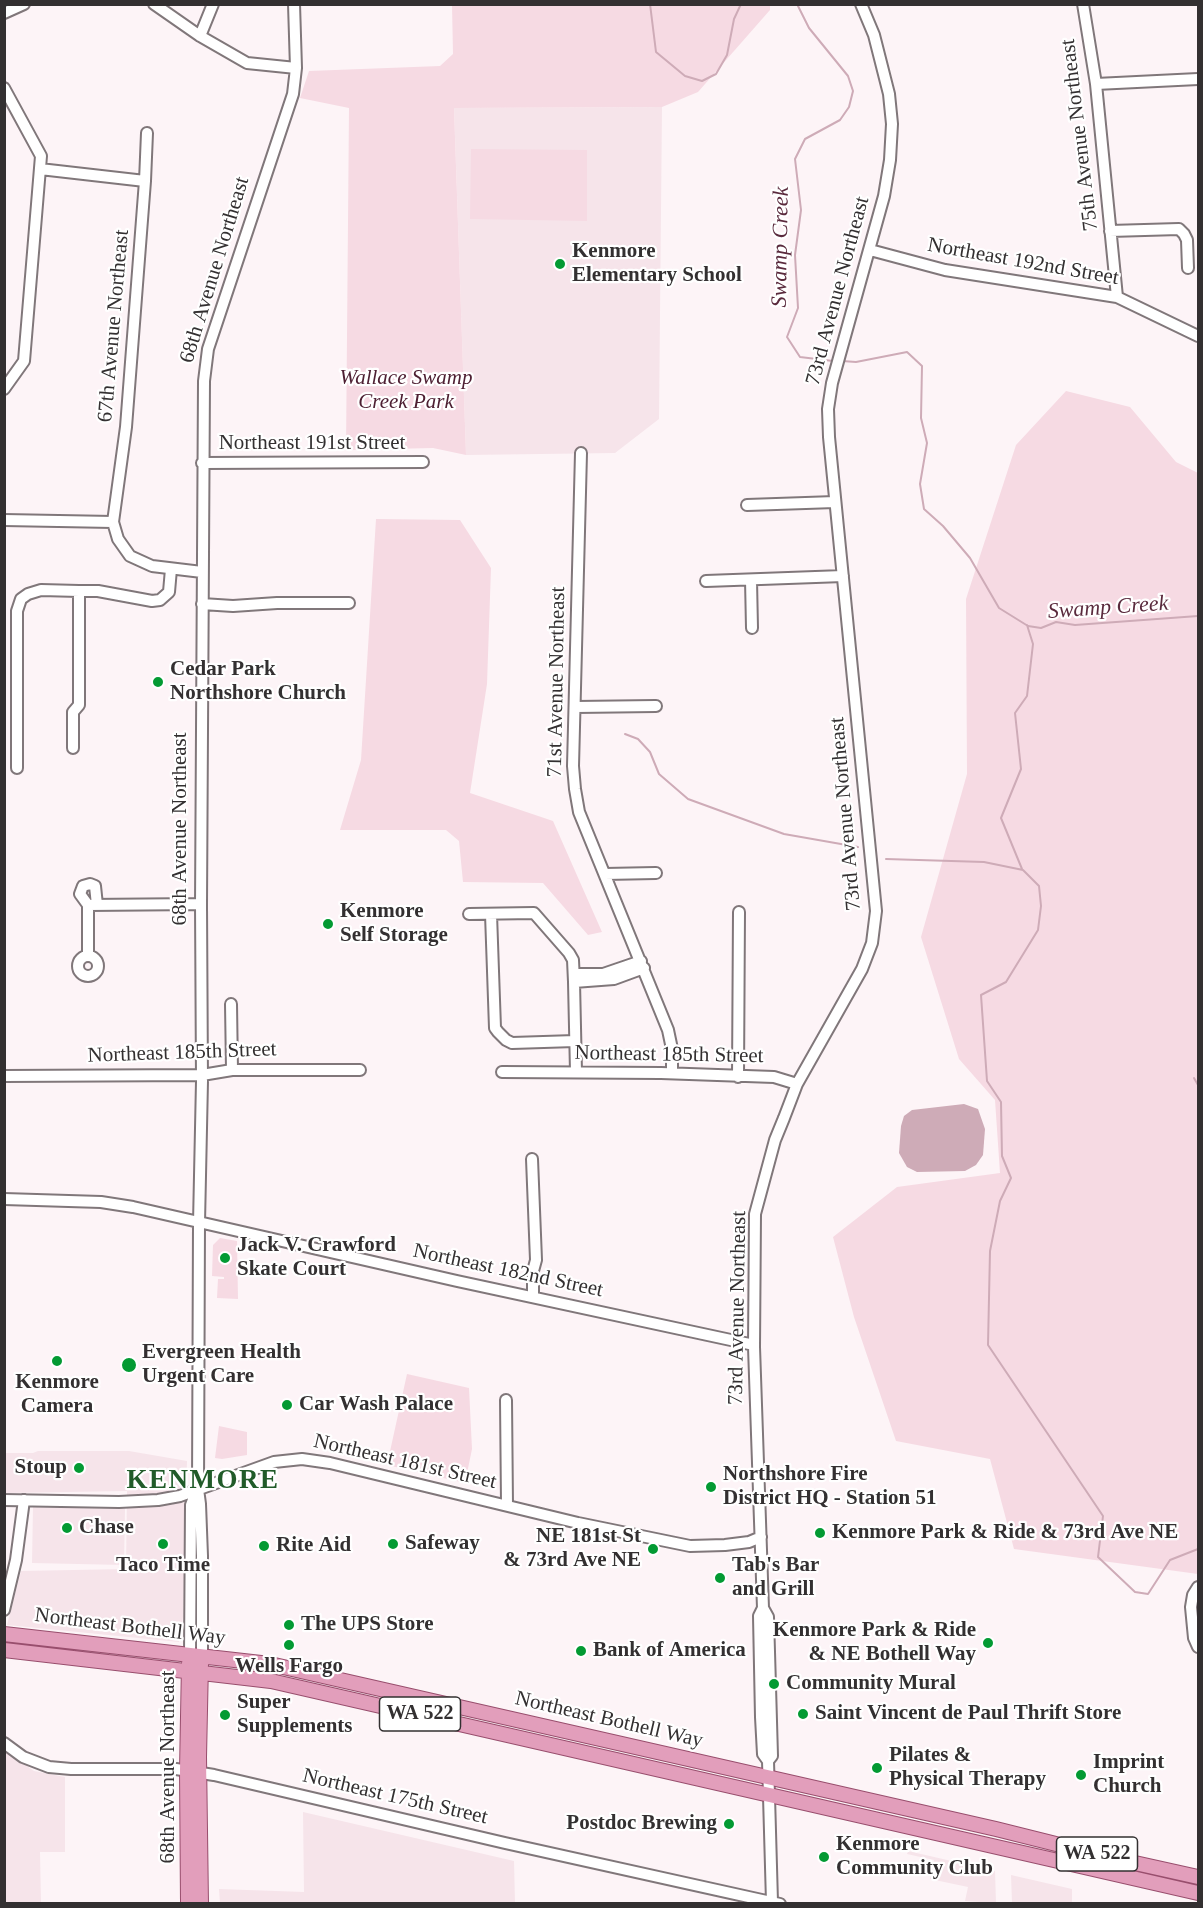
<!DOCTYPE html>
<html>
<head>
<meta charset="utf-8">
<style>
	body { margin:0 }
	#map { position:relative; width:1203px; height:1908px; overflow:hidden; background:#fdf4f7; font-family:"Times New Roman",serif }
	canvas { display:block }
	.frame { position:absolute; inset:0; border:6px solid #333031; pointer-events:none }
</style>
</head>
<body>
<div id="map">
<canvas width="1203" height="1908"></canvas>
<div class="frame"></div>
</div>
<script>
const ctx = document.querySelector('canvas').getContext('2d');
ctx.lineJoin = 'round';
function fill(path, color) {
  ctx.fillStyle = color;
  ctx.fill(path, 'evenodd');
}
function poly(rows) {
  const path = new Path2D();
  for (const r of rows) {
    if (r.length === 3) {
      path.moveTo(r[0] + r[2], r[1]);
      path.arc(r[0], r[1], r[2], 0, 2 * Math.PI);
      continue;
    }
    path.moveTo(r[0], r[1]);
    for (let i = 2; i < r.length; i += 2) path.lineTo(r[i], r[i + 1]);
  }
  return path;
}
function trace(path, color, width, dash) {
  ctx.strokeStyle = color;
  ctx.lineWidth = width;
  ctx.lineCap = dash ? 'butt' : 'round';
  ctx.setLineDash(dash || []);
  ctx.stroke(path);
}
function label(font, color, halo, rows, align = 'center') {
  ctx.font = font + ' "Times New Roman",serif';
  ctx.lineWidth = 4.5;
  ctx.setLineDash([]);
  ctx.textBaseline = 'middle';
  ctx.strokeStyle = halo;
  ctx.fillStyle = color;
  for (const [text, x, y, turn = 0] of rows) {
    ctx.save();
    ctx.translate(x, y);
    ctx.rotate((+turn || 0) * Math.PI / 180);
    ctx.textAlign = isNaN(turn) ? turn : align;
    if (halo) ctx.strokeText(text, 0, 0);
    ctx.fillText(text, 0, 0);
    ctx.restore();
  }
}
fill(poly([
	[662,107,659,419,615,453,466,455,454,108],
	[38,1451,129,1451,187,1461,183,1617,179,1642,7,1625,21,1571,126,1569,127,1491,5,1493,4,1453,33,1453],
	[33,1507,125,1509,124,1565,32,1563],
	[5,1750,34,1771,65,1777,65,1852,40,1852,41,1903,5,1903],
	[303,1812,514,1861,515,1903,220,1903,219,1889,304,1892],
	[908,1851,995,1871,996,1903,965,1901,968,1887,930,1879,934,1860,907,1854],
	[1011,1875,1072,1889,1072,1903,1012,1903]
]), '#f6e4ea');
fill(poly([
	[452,5,770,4,770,10,698,92,662,107,454,108,466,455,433,448,346,450,349,108,300,98,309,71,440,66,453,54],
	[471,149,587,150,587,221,470,219],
	[1066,391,1130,407,1176,462,1198,473,1198,1574,1014,1549,990,1459,896,1441,854,1317,833,1237,897,1187,1000,1173,995,1100,959,1059,921,937,967,774,966,599,1016,445],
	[376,519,460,520,491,568,487,684,470,793,553,821,602,932,588,935,543,883,463,882,459,841,446,830,340,830,361,760],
	[220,1238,237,1241,238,1299,217,1298,218,1279,224,1279,224,1277,212,1276,213,1245],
	[407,1374,469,1388,472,1449,465,1483,387,1465],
	[219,1426,247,1432,247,1455,222,1459,215,1458]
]), '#f6dae3');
fill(poly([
	[964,1104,978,1109,985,1129,983,1155,976,1165,965,1171,917,1172,907,1167,899,1153,901,1126,904,1116,912,1110]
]), '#ceabb7');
trace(poly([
	[650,4,656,52,685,76,702,81,716,74,727,55,734,19,741,4],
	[797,4,809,28,848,76,853,91,849,107,840,120,805,139,795,159,801,210,795,255,798,308,787,337,800,357,833,361],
	[842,361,856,362,907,352,922,366,921,418,927,443,920,484,924,509,943,526,970,558,999,608,1028,626,1041,628,1056,622,1075,625,1198,616],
	[625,734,638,739,650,752,659,774,688,799,784,834,858,847],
	[886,859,984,862,1023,870,1039,886,1041,906,1038,930,1006,982,981,995,987,1081,1001,1102,1002,1156,1011,1178,1000,1201,990,1251,988,1345,1103,1516,1098,1557,1135,1592,1148,1594,1170,1560,1198,1549],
	[1022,869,1001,818,1021,769,1015,713,1027,696,1033,644,1027,625],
	[1194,1078,1198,1085]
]), '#ceabb7', 2);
const minor = poly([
	[154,4,200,36,247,63,296,68],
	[1083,4,1096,84,1117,297],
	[4,13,24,4],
	[200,36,213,4],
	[1096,84,1198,79],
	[4,88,41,156,24,361,4,389],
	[147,133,145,181,126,427,113,522,118,539,130,556,152,566,202,572],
	[40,169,145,181],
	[1110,231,1179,229,1184,234,1187,240,1188,268],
	[870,250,945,270,1117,297,1198,336],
	[581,453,573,766,575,789,579,812,668,1030,672,1049,672,1073],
	[202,463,423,462],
	[747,505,835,502],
	[4,520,113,522],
	[751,580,752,628],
	[706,581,843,576],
	[202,604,233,606,277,603,349,603],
	[576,707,656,706],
	[73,748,73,712,79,705,79,591],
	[17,768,17,611,21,599,28,594,41,590,79,591,98,591,152,601,160,600,169,592,171,569],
	[605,874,656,873],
	[88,905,201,904],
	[469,914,534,913,569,953,573,960,574,982,576,1072],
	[491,914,495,1028,498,1032,506,1040,512,1043,575,1041],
	[88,956,88,905,80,894,83,886,90,884,95,886,97,905],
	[88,966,10],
	[574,974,603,974,641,961],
	[574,982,614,979,644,968],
	[231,1004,232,1070],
	[502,1072,661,1073,774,1077,797,1084],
	[4,1076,202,1075,232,1070,360,1070],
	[738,1077,739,912],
	[532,1159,536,1260,533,1271,533,1296],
	[4,1199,101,1202,133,1207,457,1281,754,1345],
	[506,1400,507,1505],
	[4,1500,119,1502,158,1500,180,1496,274,1462,302,1459,330,1463,578,1523,690,1546,725,1545,749,1542,761,1537],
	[1198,1587,1193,1595,1191,1607,1194,1638,1198,1647],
	[763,1608,759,1616,761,1717,763,1754,768,1761],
	[4,1610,16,1560,24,1500],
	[190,1655,191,1505,197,1489],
	[202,1657,202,1556,200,1504,198,1489,199,1223,202,1081,201,904,204,381,208,349,293,94,296,68,294,4],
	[4,1743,23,1757,49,1767,71,1769,176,1769,214,1775,505,1843,780,1904],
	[772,1902,768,1761,772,1756,768,1617,763,1608,754,1347,755,1214,775,1140,784,1118,797,1084,862,969,872,943,876,911,829,437,828,409,832,383,884,196,890,160,892,124,889,94,874,35,861,4]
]);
const major = poly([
	[4,1634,270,1664,996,1829,1108,1857,1198,1877],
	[4,1650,271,1681,1198,1893],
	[188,1904,187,1770,189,1663],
	[201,1904,199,1757,201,1663]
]);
trace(minor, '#80777a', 14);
trace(major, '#984e6d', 16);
trace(minor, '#fff', 10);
trace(major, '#e29ebb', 14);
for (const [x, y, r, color] of [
	[560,264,6,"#039a33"],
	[158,682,6,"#039a33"],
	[328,924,6,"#039a33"],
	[225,1258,6,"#039a33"],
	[57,1361,6,"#039a33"],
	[129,1365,8,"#039a33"],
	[287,1405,6,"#039a33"],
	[79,1468,6,"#039a33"],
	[711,1487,6,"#039a33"],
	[67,1528,6,"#039a33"],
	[820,1533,6,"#039a33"],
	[163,1544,6,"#039a33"],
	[393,1544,6,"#039a33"],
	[264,1546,6,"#039a33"],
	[653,1549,6,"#039a33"],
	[720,1578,6,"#039a33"],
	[289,1625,6,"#039a33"],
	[988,1643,6,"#039a33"],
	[289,1645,6,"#039a33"],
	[581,1651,6,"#039a33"],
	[774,1684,6,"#039a33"],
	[803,1714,6,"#039a33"],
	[225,1715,6,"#039a33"],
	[877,1768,6,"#039a33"],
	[1081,1775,6,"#039a33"],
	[729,1824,6,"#039a33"],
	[824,1857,6,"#039a33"]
]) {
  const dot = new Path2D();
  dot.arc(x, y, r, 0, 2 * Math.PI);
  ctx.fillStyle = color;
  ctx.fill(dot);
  trace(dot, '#fff', 2);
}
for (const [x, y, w] of [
	[420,1714,81],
	[1097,1854,81]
]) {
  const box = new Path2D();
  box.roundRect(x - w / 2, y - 17, w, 34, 4.5);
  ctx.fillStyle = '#fff';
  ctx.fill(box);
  trace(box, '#333031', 1.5);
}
label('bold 20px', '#333031', null, [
	["WA 522",420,1714],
	["WA 522",1097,1854]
]);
label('21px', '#333031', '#fff', [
	["75th Avenue Northeast",1080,135,-97],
	["Northeast 192nd Street",1023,262,10],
	["68th Avenue Northeast",215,270,-73],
	["73rd Avenue Northeast",838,291,-75],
	["67th Avenue Northeast",114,326,-85],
	["Northeast 191st Street",312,443],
	["71st Avenue Northeast",557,682,-89],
	["73rd Avenue Northeast",846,814,-95],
	["68th Avenue Northeast",180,829,-90],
	["Northeast 185th Street",182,1053,-2],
	["Northeast 185th Street",669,1055,1],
	["Northeast 182nd Street",508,1271,12],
	["73rd Avenue Northeast",738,1308,-89],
	["Northeast 181st Street",405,1462,13],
	["Northeast Bothell Way",130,1627,7],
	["Northeast Bothell Way",609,1720,13],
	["68th Avenue Northeast",168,1767,-90],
	["Northeast 175th Street",395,1797,13]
]);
label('bold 21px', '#333031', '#fff', [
	["Kenmore",572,252],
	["Elementary School",572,276],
	["Cedar Park",170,670],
	["Northshore Church",170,694],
	["Kenmore",340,912],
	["Self Storage",340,936],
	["Jack V. Crawford",237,1246],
	["Skate Court",237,1270],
	["Evergreen Health",142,1353],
	["Urgent Care",142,1377],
	["Kenmore",57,1383,"center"],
	["Camera",57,1407,"center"],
	["Car Wash Palace",299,1405],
	["Stoup",67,1468,"right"],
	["Northshore Fire",723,1475],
	["District HQ - Station 51",723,1499],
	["Chase",79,1528],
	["Kenmore Park & Ride & 73rd Ave NE",832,1533],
	["NE 181st St",641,1537,"right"],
	["& 73rd Ave NE",641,1561,"right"],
	["Safeway",405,1544],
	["Rite Aid",276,1546],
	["Taco Time",163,1566,"center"],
	["Tab's Bar",732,1566],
	["and Grill",732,1590],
	["The UPS Store",301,1625],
	["Kenmore Park & Ride",976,1631,"right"],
	["& NE Bothell Way",976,1655,"right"],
	["Bank of America",593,1651],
	["Wells Fargo",289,1667,"center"],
	["Community Mural",786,1684],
	["Super",237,1703],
	["Supplements",237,1727],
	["Saint Vincent de Paul Thrift Store",815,1714],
	["Pilates &",889,1756],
	["Physical Therapy",889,1780],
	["Imprint",1093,1763],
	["Church",1093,1787],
	["Postdoc Brewing",717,1824,"right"],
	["Kenmore",836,1845],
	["Community Club",836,1869]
], 'left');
label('italic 21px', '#4e2033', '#fff', [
	["Wallace Swamp",406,378],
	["Creek Park",406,402]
]);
label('italic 22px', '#5a2a3d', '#fff', [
	["Swamp Creek",781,247,-89],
	["Swamp Creek",1108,608,-4]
]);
ctx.letterSpacing = '1.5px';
label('bold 27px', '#215b29', '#fff', [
	["KENMORE",203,1481]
]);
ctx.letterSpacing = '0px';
</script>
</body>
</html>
